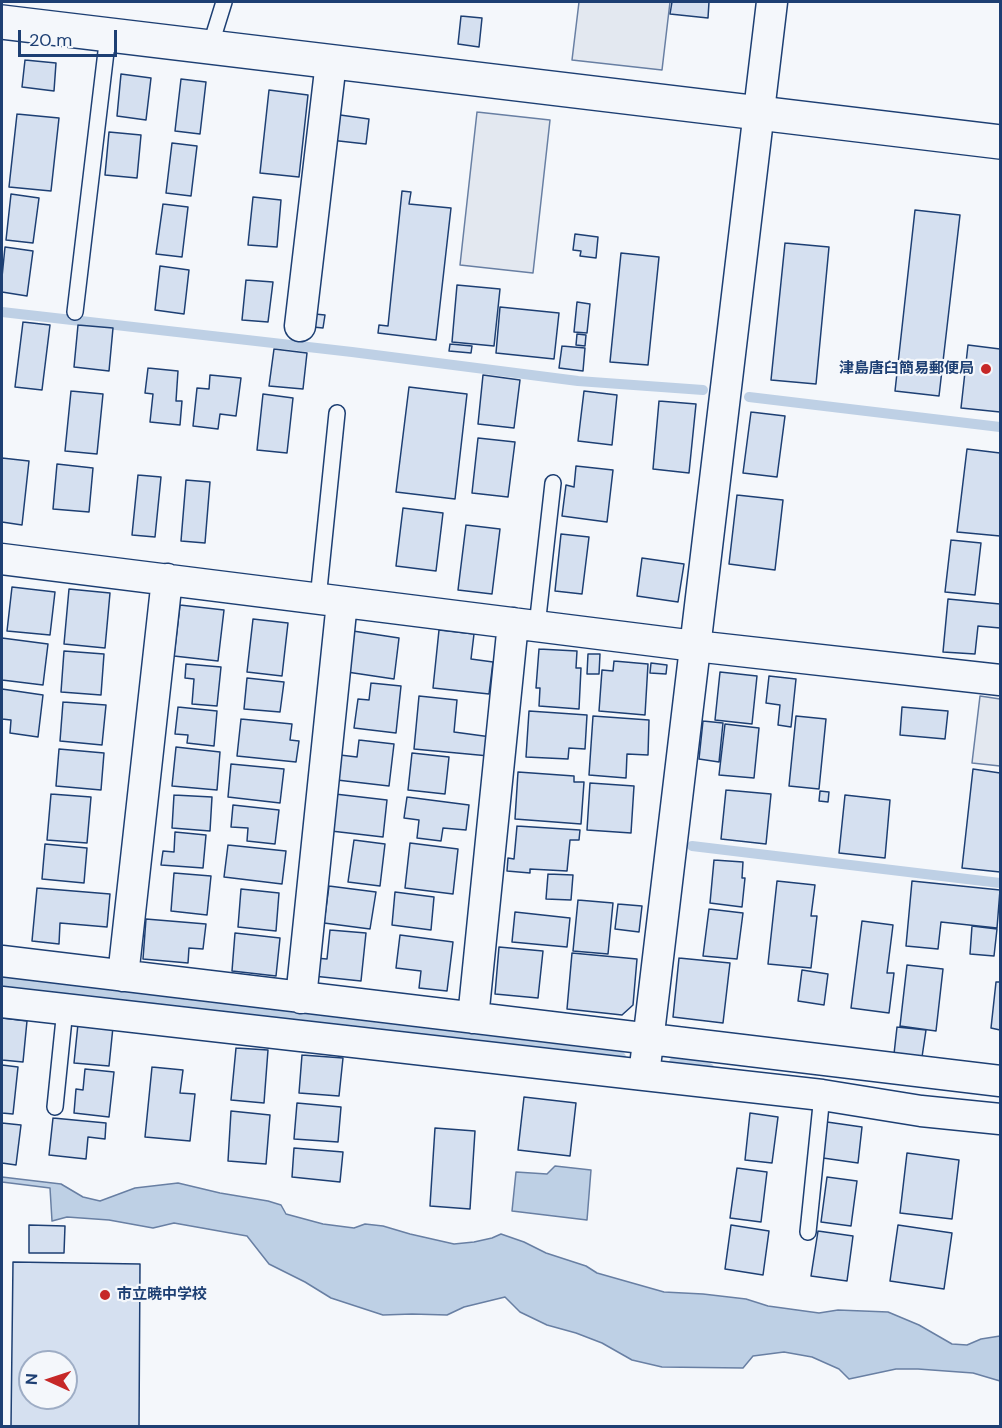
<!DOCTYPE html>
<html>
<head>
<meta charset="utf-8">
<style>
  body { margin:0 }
  #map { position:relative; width:1002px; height:1428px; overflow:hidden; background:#f4f7fb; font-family:"DM Sans",sans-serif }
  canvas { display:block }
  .frame { position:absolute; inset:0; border:3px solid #1d3f73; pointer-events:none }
  .north { position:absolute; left:18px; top:1350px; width:60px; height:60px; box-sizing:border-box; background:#f4f7fb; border:2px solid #9eadc5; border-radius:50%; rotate:273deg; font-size:16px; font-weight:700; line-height:24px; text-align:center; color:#1d3f73 }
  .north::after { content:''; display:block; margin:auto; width:21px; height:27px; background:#c62828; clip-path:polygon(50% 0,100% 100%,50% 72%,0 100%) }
  .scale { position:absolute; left:18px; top:30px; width:99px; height:27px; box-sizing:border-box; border:3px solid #1d3f73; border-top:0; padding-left:8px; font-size:18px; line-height:21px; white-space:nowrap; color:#1d3f73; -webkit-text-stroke:4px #f4f7fb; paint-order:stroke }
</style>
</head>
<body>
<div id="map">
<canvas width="1002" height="1428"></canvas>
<div class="frame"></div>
<div class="north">N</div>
<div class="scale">20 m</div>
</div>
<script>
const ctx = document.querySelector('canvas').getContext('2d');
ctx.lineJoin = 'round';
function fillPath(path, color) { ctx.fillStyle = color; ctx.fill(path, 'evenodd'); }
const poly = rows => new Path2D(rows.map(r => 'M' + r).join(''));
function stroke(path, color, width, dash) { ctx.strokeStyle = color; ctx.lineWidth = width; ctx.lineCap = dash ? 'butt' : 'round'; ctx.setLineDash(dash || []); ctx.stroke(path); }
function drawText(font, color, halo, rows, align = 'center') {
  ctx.font = font + ' "DM Sans","Noto Sans JP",sans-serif'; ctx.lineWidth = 4.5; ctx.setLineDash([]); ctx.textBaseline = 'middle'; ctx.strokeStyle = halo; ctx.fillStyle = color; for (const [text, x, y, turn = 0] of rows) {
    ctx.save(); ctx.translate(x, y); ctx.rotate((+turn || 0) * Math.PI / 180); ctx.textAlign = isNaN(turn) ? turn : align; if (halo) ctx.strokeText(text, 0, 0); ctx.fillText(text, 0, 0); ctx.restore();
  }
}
const parking = poly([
  [579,2,670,2,662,70,572,60,579,2],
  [477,112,550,120,533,273,460,265,477,112],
  [980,696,1000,699,1000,766,972,763,980,696]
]);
const water = poly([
  [555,1166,591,1170,587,1220,512,1211,516,1172,547,1174,555,1166],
  [2,1177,61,1184,83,1197,100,1201,135,1188,178,1183,220,1193,268,1201,281,1205,286,1214,323,1224,354,1228,365,1224,383,1226,410,1234,454,1244,474,1242,492,1238,501,1234,524,1242,546,1253,586,1266,597,1273,664,1292,703,1294,746,1299,768,1306,819,1313,838,1310,888,1312,919,1325,952,1344,967,1345,981,1339,1000,1336,1000,1381,973,1373,918,1369,896,1369,849,1379,839,1369,812,1357,784,1352,753,1356,743,1368,662,1367,632,1360,602,1343,576,1333,547,1325,520,1312,505,1297,464,1307,447,1315,412,1314,383,1315,331,1298,305,1282,269,1264,247,1236,174,1223,153,1228,109,1220,67,1217,52,1221,50,1188,2,1182,2,1177]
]);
const stream = poly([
  [2,312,352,352,578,381,703,390],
  [749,397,1000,427],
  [692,846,1000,883],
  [2,982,621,1057],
  [674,1062,709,1068]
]);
const building = poly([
  [672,2,709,2,708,18,670,14,672,2],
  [461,16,482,18,479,47,458,44,461,16],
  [25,60,56,63,54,91,22,87,25,60],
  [121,74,151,78,146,120,117,116,121,74],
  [181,79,206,82,200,134,175,131,181,79],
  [269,90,308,95,299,177,260,173,269,90],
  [17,114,59,118,51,191,9,187,17,114],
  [333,114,369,119,366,144,330,140,333,114],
  [109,132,141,135,137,178,105,175,109,132],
  [172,143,197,146,191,196,166,193,172,143],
  [402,191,411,192,409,204,451,208,436,340,378,333,379,325,388,326,402,191],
  [11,194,39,198,33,243,6,240,11,194],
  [253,197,281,200,277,247,248,245,253,197],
  [163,204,188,207,182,257,156,254,163,204],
  [915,210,960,215,939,396,895,391,915,210],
  [575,234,598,237,596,258,580,256,581,251,573,250,575,234],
  [785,243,829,247,816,384,771,380,785,243],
  [5,247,33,251,27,296,2,292,2,277,5,247],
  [621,253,659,257,648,365,610,362,621,253],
  [160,266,189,270,184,314,155,310,160,266],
  [246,280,273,282,268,322,242,320,246,280],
  [457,285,500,289,494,346,452,342,457,285],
  [577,302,590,304,587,333,574,332,577,302],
  [500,307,559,313,554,359,496,353,500,307],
  [315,314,325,315,323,328,313,327,315,314],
  [23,322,50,325,42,390,15,387,23,322],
  [78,325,113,328,109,371,74,367,78,325],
  [577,334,586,335,585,346,576,345,577,334],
  [450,344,472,346,471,353,449,351,450,344],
  [968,345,1000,349,1000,412,961,408,968,345],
  [562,346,585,348,583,371,559,368,562,346],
  [274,349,307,353,303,389,269,386,274,349],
  [148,368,178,371,176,401,182,401,180,425,150,422,153,394,145,393,148,368],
  [210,375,241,378,236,416,220,414,218,429,193,426,197,388,209,389,210,375],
  [483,375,520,380,514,428,478,424,483,375],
  [409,387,467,394,455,499,396,492,409,387],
  [71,391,103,394,97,454,65,451,71,391],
  [584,391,617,395,612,445,578,441,584,391],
  [263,394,293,398,287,453,257,450,263,394],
  [659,401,696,404,689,473,653,469,659,401],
  [751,412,785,416,777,477,743,473,751,412],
  [478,438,515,442,508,497,472,493,478,438],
  [967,449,1000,453,1000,536,957,532,967,449],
  [2,458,29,461,22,525,2,522,2,458],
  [57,464,93,468,89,512,53,509,57,464],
  [576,466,613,470,607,522,562,516,566,485,574,487,576,466],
  [138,475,161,477,155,537,132,535,138,475],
  [186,480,210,482,205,543,181,541,186,480],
  [737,495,783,500,775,570,729,564,737,495],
  [403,508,443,513,436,571,396,566,403,508],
  [466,525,500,529,492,594,458,590,466,525],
  [561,534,589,537,582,594,555,591,561,534],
  [951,540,981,543,975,595,945,592,951,540],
  [642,558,684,564,678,602,637,596,642,558],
  [12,587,55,592,50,635,7,631,12,587],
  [69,589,110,593,105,648,64,644,69,589],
  [948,599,1000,604,1000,628,978,626,975,654,943,652,948,599],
  [180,605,224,610,218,661,174,656,180,605],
  [253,619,288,623,282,676,247,672,253,619],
  [439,630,474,634,471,659,493,662,489,694,433,688,439,630],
  [353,631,399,638,394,679,347,672,353,631],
  [2,638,48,644,43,685,2,680,2,638],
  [539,649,577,651,576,668,581,668,579,709,539,706,540,688,536,688,539,649],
  [64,651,104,654,101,695,61,692,64,651],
  [588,654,600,654,599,674,587,674,588,654],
  [614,661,648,664,645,715,599,711,602,670,613,671,614,661],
  [651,663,667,665,666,674,650,673,651,663],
  [186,664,221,667,217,706,192,704,194,679,185,678,186,664],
  [720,672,757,676,752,724,715,720,720,672],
  [769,676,796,679,791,727,778,725,780,705,766,703,769,676],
  [247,678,284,682,280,712,244,709,247,678],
  [371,683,401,686,396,733,354,728,358,699,369,700,371,683],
  [2,689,43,695,38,737,10,733,11,720,2,719,2,689],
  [419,696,457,700,454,732,491,737,489,756,414,749,419,696],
  [63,702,106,705,102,745,60,741,63,702],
  [178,707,217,711,214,746,187,743,188,735,175,734,178,707],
  [902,707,948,711,945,739,900,735,902,707],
  [529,711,587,715,585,749,569,748,568,759,526,757,529,711],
  [593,716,649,720,648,755,627,754,626,778,589,775,593,716],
  [796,716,826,719,819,789,789,786,796,716],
  [241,719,292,724,290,740,299,741,296,762,237,756,241,719],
  [703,721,723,723,719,762,699,759,703,721],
  [725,724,759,728,754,778,719,775,725,724],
  [359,740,394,744,389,786,337,780,340,755,357,757,359,740],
  [176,747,220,752,217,790,172,786,176,747],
  [59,749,104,753,101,790,56,786,59,749],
  [412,753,449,757,445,794,408,790,412,753],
  [231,764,284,769,280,803,228,797,231,764],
  [973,769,1000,773,1000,872,962,868,973,769],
  [518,772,574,776,574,782,584,782,581,824,515,819,518,772],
  [590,783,634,786,631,833,587,830,590,783],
  [726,790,771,794,766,844,721,839,726,790],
  [820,791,829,792,828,802,819,801,820,791],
  [51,794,91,797,87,843,47,840,51,794],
  [335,794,387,800,383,837,331,831,335,794],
  [174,795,212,797,210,831,172,828,174,795],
  [845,795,890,800,885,858,839,853,845,795],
  [407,797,469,805,466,830,443,828,441,841,417,838,419,820,404,818,407,797],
  [233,805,279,810,275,844,247,841,248,828,231,827,233,805],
  [517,826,580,830,579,840,570,840,567,871,530,869,530,873,507,871,508,858,514,859,517,826],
  [175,832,206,835,203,868,161,865,163,851,174,852,175,832],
  [354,840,385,844,380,886,348,882,354,840],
  [410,843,458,849,453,894,405,888,410,843],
  [45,844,87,848,84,883,42,879,45,844],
  [228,845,286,851,282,884,224,877,228,845],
  [714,860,743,862,742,878,745,878,742,907,710,903,714,860],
  [174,873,211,876,207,915,171,911,174,873],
  [548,874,573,875,571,900,546,899,548,874],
  [777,881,815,885,811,916,817,916,811,968,768,964,777,881],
  [912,881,1000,890,997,928,941,922,938,949,906,946,912,881],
  [329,886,376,892,370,929,324,923,329,886],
  [37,888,110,894,107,927,60,923,59,944,32,941,37,888],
  [241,889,279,893,276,931,238,927,241,889],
  [395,892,434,897,431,930,392,925,395,892],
  [578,900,613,903,608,954,573,951,578,900],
  [618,904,642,906,639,932,615,929,618,904],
  [709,909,743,913,737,959,703,956,709,909],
  [515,912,570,918,567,947,512,942,515,912],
  [146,919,206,924,203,949,189,948,188,963,143,959,146,919],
  [862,921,893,925,887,973,894,973,889,1013,851,1008,862,921],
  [972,926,997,929,994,956,970,954,972,926],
  [330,930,366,933,361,981,313,976,315,958,327,959,330,930],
  [235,933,280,938,276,976,232,971,235,933],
  [400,935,453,942,447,991,419,988,421,971,396,968,400,935],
  [499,947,543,951,538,998,495,994,499,947],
  [572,953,637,959,633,1005,622,1015,567,1009,572,953],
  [679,958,730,963,723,1023,673,1017,679,958],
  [907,965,943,969,936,1031,900,1026,907,965],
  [802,970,828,974,824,1005,798,1001,802,970],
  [996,982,1000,982,1000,1030,991,1028,996,982],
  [2,1018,27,1021,23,1062,2,1060,2,1018],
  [78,1024,113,1027,109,1066,74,1063,78,1024],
  [897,1027,926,1030,922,1057,894,1054,897,1027],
  [236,1048,268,1050,264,1103,231,1100,236,1048],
  [302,1055,343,1058,339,1096,299,1093,302,1055],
  [2,1065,18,1067,13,1114,2,1113,2,1065],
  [152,1067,183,1070,180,1093,195,1094,190,1141,145,1137,152,1067],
  [85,1069,114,1072,109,1117,74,1113,76,1089,83,1090,85,1069],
  [524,1097,576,1103,570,1156,518,1150,524,1097],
  [297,1103,341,1107,338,1142,294,1139,297,1103],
  [231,1111,270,1115,266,1164,228,1161,231,1111],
  [750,1113,778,1117,772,1163,745,1160,750,1113],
  [53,1118,106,1123,105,1139,88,1137,86,1159,49,1155,53,1118],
  [827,1122,862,1127,858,1163,823,1158,827,1122],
  [2,1123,21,1125,16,1165,2,1163,2,1123],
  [435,1128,475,1131,470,1209,430,1206,435,1128],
  [294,1148,343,1152,340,1182,292,1177,294,1148],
  [907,1153,959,1160,952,1219,900,1213,907,1153],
  [737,1168,767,1172,761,1222,730,1218,737,1168],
  [827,1177,857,1181,851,1226,821,1222,827,1177],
  [29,1225,65,1226,64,1253,29,1253,29,1225],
  [731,1225,769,1231,763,1275,725,1269,731,1225],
  [898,1225,952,1233,944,1289,890,1281,898,1225],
  [818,1231,853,1236,847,1281,811,1276,818,1231],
  [13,1262,140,1264,139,1426,11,1426,13,1262],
  [30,1362,66,1362,66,1398,30,1398,30,1362]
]);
const lane = poly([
  [210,47,224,2],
  [75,312,108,35],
  [318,599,337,413],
  [537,626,553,483],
  [55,1107,65,1009],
  [808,1232,822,1095]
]);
const street = poly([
  [772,2,644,1075,822,1095,921,1111,1000,1119],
  [300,326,331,62],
  [2,559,695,646,1000,680],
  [2,961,1000,1081],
  [123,976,167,579],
  [301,998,342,602],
  [2,1002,644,1075],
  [473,1018,513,623]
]);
const secondary = poly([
  [2,22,1000,142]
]);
const markers = [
  [986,369,6,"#c62828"],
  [105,1295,6,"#c62828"]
];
const poiNames = [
  ["津島唐臼簡易郵便局",974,369],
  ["市立暁中学校",117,1295,"left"]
];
fillPath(parking, '#e3e8f0');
stroke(parking, '#687fa3', 1.5);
fillPath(water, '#bed0e5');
stroke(water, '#687fa3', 1.5);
stroke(stream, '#bed0e5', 10);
fillPath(building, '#d5e0f0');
stroke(building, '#1d3f73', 1.5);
stroke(lane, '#1d3f73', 18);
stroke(street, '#1d3f73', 33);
stroke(secondary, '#1d3f73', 36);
stroke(lane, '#f4f7fb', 15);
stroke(street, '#f4f7fb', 30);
stroke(secondary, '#f4f7fb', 33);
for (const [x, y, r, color] of markers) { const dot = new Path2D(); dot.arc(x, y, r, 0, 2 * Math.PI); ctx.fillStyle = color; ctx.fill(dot); stroke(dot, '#f4f7fb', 2); }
drawText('bold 15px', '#1d3f73', '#f4f7fb', poiNames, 'right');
</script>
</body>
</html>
